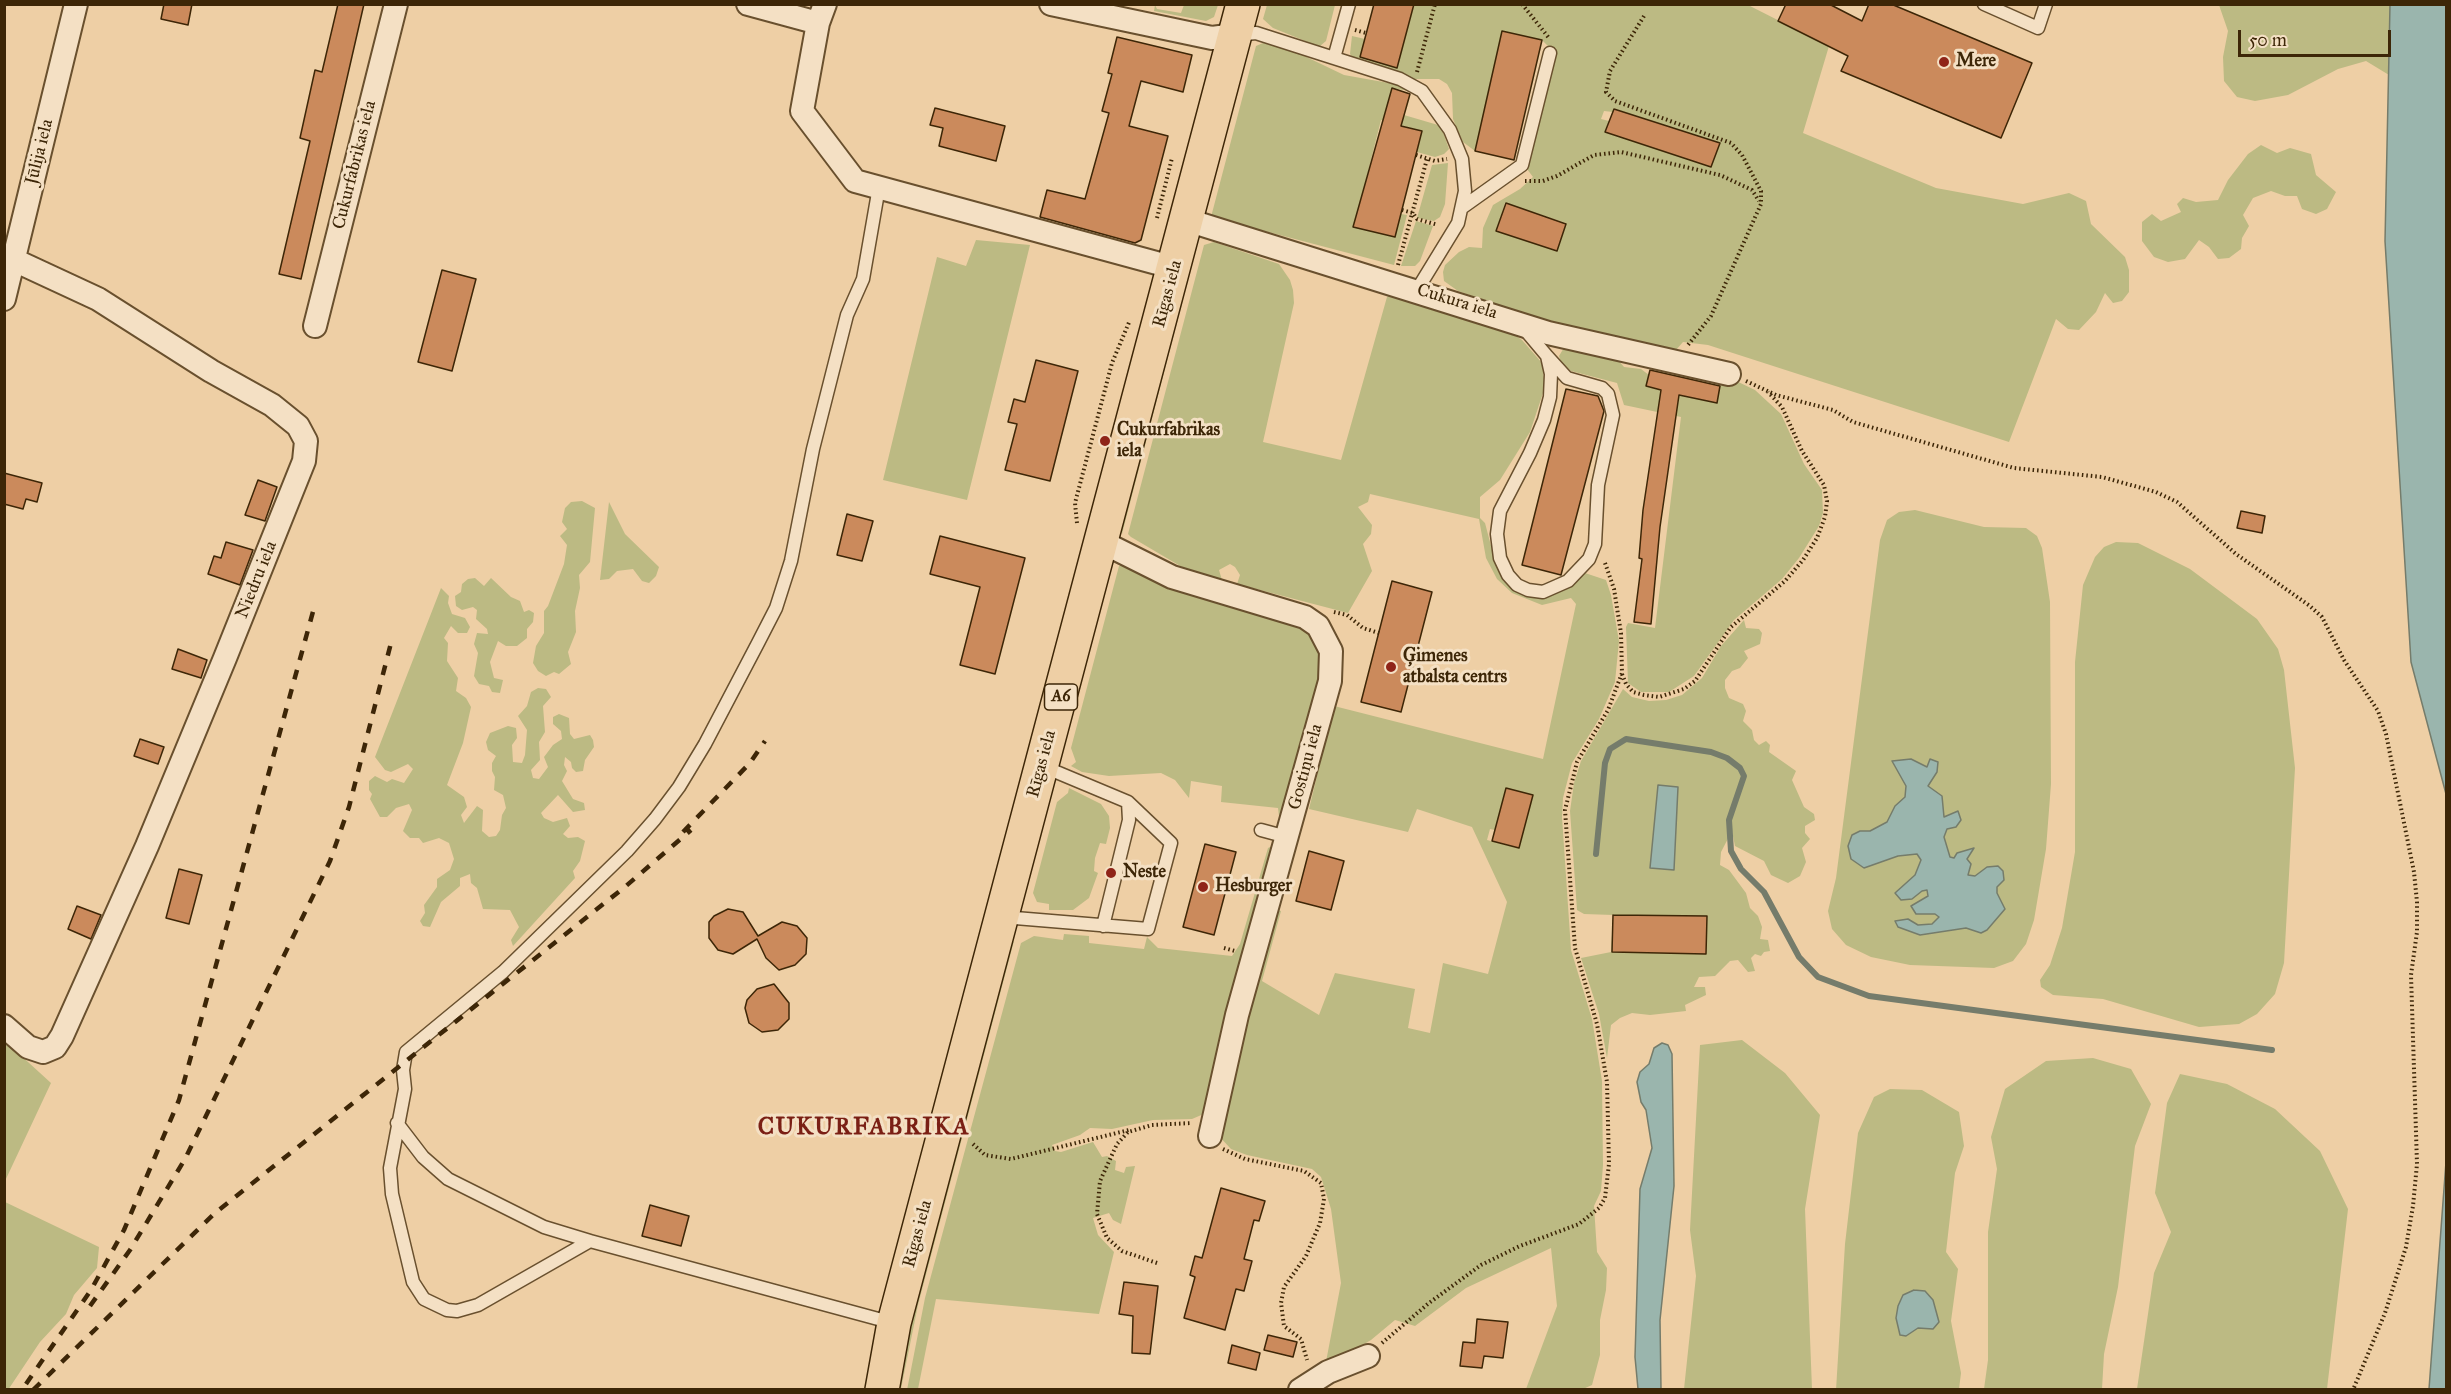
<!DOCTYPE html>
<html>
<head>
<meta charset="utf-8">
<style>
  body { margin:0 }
  #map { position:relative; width:2451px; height:1394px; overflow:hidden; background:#eecfa5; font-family:"IM FELL Great Primer",serif }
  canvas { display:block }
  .frame { position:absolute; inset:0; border:6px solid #3d2607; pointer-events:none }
  .scale { position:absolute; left:2238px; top:30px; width:153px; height:27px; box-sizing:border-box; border:3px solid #3d2607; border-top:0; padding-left:8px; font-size:18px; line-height:21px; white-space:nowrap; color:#3d2607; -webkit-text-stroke:4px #f4e0c4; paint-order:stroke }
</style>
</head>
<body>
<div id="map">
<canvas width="2451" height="1394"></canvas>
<div class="frame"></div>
<div class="scale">50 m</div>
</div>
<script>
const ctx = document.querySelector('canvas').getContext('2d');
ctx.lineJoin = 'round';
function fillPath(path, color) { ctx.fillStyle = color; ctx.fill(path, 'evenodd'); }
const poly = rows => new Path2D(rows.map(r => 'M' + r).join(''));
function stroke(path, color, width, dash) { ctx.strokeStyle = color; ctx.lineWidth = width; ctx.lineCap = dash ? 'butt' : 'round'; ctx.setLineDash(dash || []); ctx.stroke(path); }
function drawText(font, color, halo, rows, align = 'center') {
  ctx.font = font + ' "IM FELL Great Primer",serif'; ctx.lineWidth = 6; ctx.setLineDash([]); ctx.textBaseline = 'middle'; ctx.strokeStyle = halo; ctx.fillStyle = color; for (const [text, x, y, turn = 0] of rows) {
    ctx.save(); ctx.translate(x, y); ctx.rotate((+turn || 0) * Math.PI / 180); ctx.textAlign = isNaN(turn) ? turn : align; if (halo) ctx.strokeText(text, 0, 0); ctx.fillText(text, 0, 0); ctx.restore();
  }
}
const green = poly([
  [1155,5,1157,9,1181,13,1184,5,1218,5,1214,17,1206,21,1154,11],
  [1267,5,1335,5,1326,41,1320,46,1315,45,1273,28,1263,19],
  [1414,5,1748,5,1829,46,1803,133,1936,188,2023,204,2069,193,2086,201,2091,224,2125,257,2129,270,2129,292,2122,301,2113,303,2105,293,2096,312,2079,330,2068,329,2056,319,2009,442,1708,345,1683,342,1676,350,1663,352,1591,337,1458,291,1444,281,1443,272,1445,265,1459,252,1469,247,1482,248,1483,228,1493,205,1520,189,1533,177,1527,169,1554,57,1551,49,1542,40,1502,31,1475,151,1463,142,1457,129,1453,119,1452,93,1447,84,1439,79,1412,79,1353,58,1350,54,1352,36,1365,39,1360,57,1397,68],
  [1615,109,1719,143,1711,167,1605,132,1609,121,1601,119,1604,111,1613,112],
  [1505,203,1566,223,1557,251,1496,231],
  [2219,5,2390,5,2446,794,2411,662,2385,241,2389,75,2366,61,2338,69,2288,95,2255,101,2237,97,2224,81,2223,57,2228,31],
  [1263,43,1296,52,1344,75,1400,85,1410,91,1392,88,1386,113,1403,117,1404,115,1438,125,1443,132,1449,149,1444,154,1435,157,1417,152,1422,131,1381,120,1354,227,1401,214,1407,215,1394,265,1211,217,1256,46],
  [2261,145,2277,153,2290,148,2311,154,2316,175,2336,192,2327,209,2316,214,2302,209,2297,196,2285,196,2271,191,2253,198,2243,215,2249,226,2242,238,2241,249,2229,258,2218,259,2209,247,2199,240,2185,259,2168,262,2154,257,2142,241,2142,222,2152,214,2161,221,2181,212,2177,204,2183,198,2196,202,2218,200,2228,180,2248,154],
  [1448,163,1445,204,1440,217,1434,221,1417,218,1432,165],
  [1416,221,1433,226,1420,261,1415,266,1401,266],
  [976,240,1030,245,967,500,883,480,937,257,966,266],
  [1214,242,1279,264,1290,280,1293,290,1294,303,1263,442,1341,460,1387,297,1393,292,1497,323,1522,340,1542,363,1545,387,1530,432,1500,480,1480,497,1480,518,1485,523,1495,561,1515,589,1569,586,1585,573,1606,580,1611,595,1619,641,1615,682,1599,719,1572,763,1563,798,1562,817,1571,950,1592,1019,1602,1081,1603,1165,1601,1191,1594,1206,1597,1252,1607,1268,1606,1290,1600,1320,1600,1355,1592,1385,1583,1389,1526,1389,1557,1306,1551,1248,1466,1288,1415,1326,1395,1320,1371,1340,1325,1367,1341,1283,1331,1209,1321,1177,1312,1169,1247,1155,1231,1149,1217,1134,1276,910,1281,911,1262,981,1319,1015,1335,973,1415,989,1408,1028,1430,1033,1443,963,1488,974,1507,902,1472,827,1417,809,1408,832,1309,809,1334,706,1543,759,1576,604,1571,598,1542,605,1512,593,1497,579,1486,558,1479,519,1370,494,1368,502,1358,507,1372,525,1371,534,1363,544,1372,571,1348,613,1237,584,1240,575,1235,567,1230,564,1219,570,1222,580,1187,570,1131,537,1128,534,1204,245],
  [1506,788,1533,795,1517,848,1487,840,1490,829,1495,830],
  [1196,249,1122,534,1120,528],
  [1565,346,1618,360,1624,367,1641,369,1649,375,1646,386,1670,393,1677,368,1730,378,1755,390,1781,414,1804,464,1822,490,1823,513,1819,526,1799,558,1782,579,1734,620,1694,676,1669,692,1641,692,1628,683,1626,627,1628,623,1655,628,1681,417,1624,405,1617,383,1571,371,1561,362,1559,356],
  [1699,381,1720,385,1717,402,1695,398],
  [582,501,595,508,590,562,579,575,580,588,575,611,576,632,568,652,571,664,559,674,554,672,546,676,538,671,533,663,536,646,544,633,544,611,548,606,564,564,567,545,560,536,567,529,562,522,565,508,571,502],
  [609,502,625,534,659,567,656,576,649,583,642,581,633,569,617,571,609,579,600,580],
  [1915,510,1984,527,2026,528,2037,536,2042,548,2050,602,2051,784,2046,849,2034,920,2026,944,2013,961,1994,968,1910,965,1871,957,1846,945,1832,929,1828,911,1836,878,1880,540,1887,520,1899,512],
  [2116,542,2138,543,2190,569,2257,619,2278,649,2284,670,2295,768,2284,963,2275,994,2257,1014,2239,1024,2199,1027,2103,999,2053,995,2041,987,2040,980,2050,965,2062,928,2075,852,2075,662,2083,585,2095,557,2104,547],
  [1124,565,1289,619,1306,631,1312,639,1320,654,1323,670,1280,824,1278,808,1221,802,1222,786,1191,781,1189,798,1175,780,1161,773,1109,776,1082,772,1071,766,1076,762,1071,748,1119,566],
  [475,578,484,586,491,578,511,597,520,601,524,612,529,610,534,613,533,622,527,629,527,638,517,646,506,646,498,641,490,662,494,678,503,680,500,693,492,692,489,686,479,684,474,676,478,653,474,644,477,633,488,634,487,629,476,619,477,610,473,607,462,610,456,606,455,596,461,592,462,584,468,579],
  [441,588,449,596,448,603,452,614,465,618,470,627,467,633,458,633,451,626,444,638,448,643,447,661,458,678,456,691,466,698,471,707,463,743,447,785,464,797,467,807,461,815,464,823,477,806,483,810,482,831,489,837,496,836,500,830,502,815,506,808,503,795,494,790,495,777,492,771,492,763,496,756,488,750,486,742,490,733,508,726,516,728,517,738,512,745,513,762,522,763,525,755,527,730,518,716,527,706,531,692,538,688,546,689,551,697,543,706,545,732,539,742,540,760,531,770,533,778,539,779,548,767,544,757,553,745,562,739,561,731,553,724,553,717,559,714,569,718,570,734,574,739,590,735,593,740,594,747,585,760,583,771,576,772,572,768,571,762,565,757,564,765,567,771,562,781,573,799,584,803,585,810,573,812,558,795,541,813,544,818,553,822,567,818,570,826,563,834,568,838,578,837,585,841,580,861,573,871,575,878,513,946,511,940,519,927,510,910,483,909,477,888,471,883,470,874,460,878,460,886,441,902,430,927,423,926,420,921,425,913,424,905,437,887,437,879,450,870,454,859,449,843,439,838,423,843,419,838,410,838,403,831,412,810,409,804,396,808,387,817,380,817,370,799,372,794,369,790,369,781,375,776,387,782,392,779,404,783,413,769,408,764,391,772,385,770,375,757],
  [1744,620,1746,628,1759,629,1762,633,1760,644,1744,651,1748,658,1740,668,1732,671,1725,680,1725,688,1729,698,1743,704,1746,711,1743,721,1752,730,1754,740,1759,745,1766,741,1770,745,1769,752,1796,771,1792,780,1804,807,1814,814,1815,820,1805,826,1805,833,1810,839,1802,848,1806,862,1800,876,1788,883,1771,875,1764,861,1735,846,1732,831,1721,852,1720,865,1729,870,1746,893,1750,908,1758,916,1762,927,1760,939,1768,940,1770,951,1764,952,1761,956,1755,954,1751,958,1755,971,1748,972,1738,960,1730,961,1715,976,1699,977,1694,987,1705,987,1706,995,1685,1005,1686,1011,1650,1015,1632,1013,1620,1018,1611,1025,1607,1058,1599,1014,1581,958,1611,952,1613,915,1584,914,1577,910,1570,811,1574,783,1581,761,1623,689,1632,697,1649,701,1666,700,1682,695,1702,678,1721,646],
  [1069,788,1101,804,1109,816,1110,828,1106,844,1100,843,1095,858,1094,871,1098,873,1089,898,1073,910,1049,910,1049,904,1037,902,1033,893,1057,802,1068,793],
  [1274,845,1206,1113,1192,1119,1153,1120,1112,1129,1090,1128,1080,1135,1052,1145,1055,1151,1061,1152,1093,1142,1102,1157,1107,1156,1116,1161,1115,1170,1124,1173,1126,1167,1135,1166,1121,1224,1113,1220,1109,1213,1093,1218,1098,1235,1114,1252,1099,1314,936,1299,918,1389,907,1390,925,1298,1021,943,1034,936,1063,940,1064,934,1089,936,1089,943,1144,949,1147,937,1158,948,1232,956,1240,944,1268,848],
  [1014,941,918,1305,901,1389,896,1390,904,1351,1009,948],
  [1742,1040,1785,1073,1820,1115,1805,1209,1812,1389,1684,1389,1696,1276,1690,1230,1700,1045],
  [5,1041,51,1083,5,1181],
  [2093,1058,2131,1069,2151,1104,2135,1146,2118,1287,2104,1354,2102,1389,1984,1389,1988,1360,1988,1232,1997,1169,1991,1137,2005,1089,2046,1061],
  [2180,1074,2227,1084,2275,1109,2320,1151,2348,1209,2327,1389,2137,1389,2154,1273,2171,1232,2155,1193,2167,1103],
  [1890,1089,1922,1090,1959,1112,1964,1146,1955,1173,1946,1252,1958,1269,1951,1321,1961,1373,1959,1389,1836,1390,1845,1244,1858,1133,1874,1097],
  [5,1202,99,1247,97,1268,74,1295,66,1314,40,1342,8,1390,4,1389]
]);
const water = poly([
  [2390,5,2446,5,2446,794,2411,662,2385,241,2390,5],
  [1911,759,1927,767,1930,759,1938,762,1937,772,1928,786,1942,796,1944,817,1958,811,1961,820,1956,827,1947,829,1944,837,1950,857,1954,858,1957,853,1974,848,1967,859,1971,864,1968,875,1975,876,1987,867,1998,866,2003,871,2004,880,1997,887,1997,893,2005,909,1987,930,1981,933,1966,928,1920,935,1898,927,1895,921,1908,919,1918,925,1932,924,1939,917,1935,914,1916,914,1911,906,1928,896,1927,890,1922,891,1912,899,1901,900,1895,893,1915,875,1921,860,1917,854,1898,856,1864,868,1851,859,1848,846,1852,835,1860,831,1870,831,1887,822,1895,806,1905,797,1906,786,1892,761,1911,759],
  [1658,785,1678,787,1674,870,1650,868,1658,785],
  [1662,1043,1668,1045,1672,1054,1674,1186,1660,1320,1661,1389,1638,1389,1635,1357,1640,1189,1652,1148,1646,1110,1641,1102,1637,1082,1640,1072,1649,1064,1654,1048,1662,1043],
  [2446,1162,2446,1389,2429,1389,2446,1162],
  [1914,1290,1925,1291,1933,1300,1939,1322,1933,1329,1918,1328,1906,1336,1900,1335,1896,1318,1898,1306,1903,1295,1914,1290]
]);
const stream = poly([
  [1596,854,1605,763,1610,749,1626,739,1711,752,1727,758,1740,768,1744,776,1729,820,1731,851,1741,869,1764,892,1799,957,1818,977,1869,996,2272,1050]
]);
const building = poly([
  [164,4,192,4,188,25,161,19,164,4],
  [338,4,364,4,301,279,279,274,310,141,300,138,315,70,322,72,338,4],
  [1374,4,1414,4,1397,68,1360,57,1374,4],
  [1786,4,1829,4,1862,21,1869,4,1891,4,2032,63,2001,138,1841,71,1848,56,1778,21,1786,4],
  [1502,31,1542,40,1514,160,1475,151,1502,31],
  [1117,37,1192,55,1183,92,1141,81,1129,126,1168,136,1141,240,1135,243,1040,217,1047,190,1085,199,1109,113,1102,111,1112,74,1108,73,1117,37],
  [1392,88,1410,94,1401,126,1422,131,1395,237,1353,227,1392,88],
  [935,108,1005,126,996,161,939,146,943,128,930,125,935,108],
  [1614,109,1720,143,1711,167,1605,132,1614,109],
  [1506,203,1566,224,1557,251,1496,231,1506,203],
  [442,270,476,279,452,371,418,362,442,270],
  [1036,360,1078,371,1050,481,1005,470,1017,424,1008,422,1014,399,1025,402,1036,360],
  [1650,370,1720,386,1717,403,1679,395,1660,527,1651,624,1634,622,1642,559,1639,558,1643,510,1661,390,1646,386,1650,370],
  [1566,389,1598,396,1604,411,1561,575,1522,565,1566,389],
  [4,473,42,483,37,502,26,499,23,509,4,504,4,473],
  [258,480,277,487,265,521,245,515,258,480],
  [2241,511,2265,516,2262,533,2237,528,2241,511],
  [847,514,873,521,862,561,837,555,847,514],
  [940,536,1025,558,995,674,960,665,980,587,930,574,940,536],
  [226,542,253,550,240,585,208,574,214,556,221,558,226,542],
  [1392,581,1432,592,1401,712,1361,702,1392,581],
  [178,649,207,660,201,678,172,669,178,649],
  [140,739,164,747,158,764,134,756,140,739],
  [1506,788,1533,795,1519,848,1492,841,1506,788],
  [1205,844,1236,852,1214,935,1183,927,1205,844],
  [1309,851,1344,861,1331,910,1296,901,1309,851],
  [179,869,202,875,189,924,166,918,179,869],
  [77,906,101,915,91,939,68,929,77,906],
  [728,909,743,912,758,936,782,922,797,926,807,938,806,954,795,965,779,970,766,958,757,939,733,954,718,950,709,938,709,922,714,916,728,909],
  [1613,915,1707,916,1706,954,1612,952,1613,915],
  [774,984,789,1003,789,1019,778,1030,762,1032,749,1023,745,1008,747,1000,757,989,774,984],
  [1221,1188,1265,1201,1259,1221,1254,1220,1244,1259,1252,1261,1244,1291,1236,1289,1225,1330,1184,1318,1195,1277,1190,1275,1195,1256,1202,1258,1221,1188],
  [650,1205,689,1216,681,1246,642,1236,650,1205],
  [1124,1282,1158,1286,1150,1354,1132,1353,1133,1316,1119,1314,1124,1282],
  [1477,1319,1508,1322,1503,1358,1484,1356,1482,1368,1460,1366,1463,1342,1475,1343,1477,1319],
  [1268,1335,1297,1342,1293,1357,1264,1350,1268,1335],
  [1232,1345,1260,1353,1256,1370,1228,1363,1232,1345]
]);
const path = poly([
  [1522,4,1549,38],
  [1644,16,1610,71,1606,92,1615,101,1731,143,1742,155,1761,191,1761,204,1711,316,1688,345],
  [1355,30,1366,33],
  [1417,72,1435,4],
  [1416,155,1435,161,1447,159],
  [1525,181,1543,181,1557,176,1594,155,1621,152,1720,175,1752,190,1759,201],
  [1402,210,1413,213,1417,219,1438,225],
  [1157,218,1172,158],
  [1398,265,1427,159],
  [1746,381,1776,395,1833,410,1853,422,2014,468,2102,477,2156,492,2177,502,2236,554,2310,606,2322,617,2344,660,2378,711,2386,734,2414,872,2417,902,2417,932,2411,975,2417,1164,2413,1206,2406,1247,2385,1313,2353,1390],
  [1077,523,1075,503,1112,363,1130,320],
  [1334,612,1347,615,1363,628,1379,633],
  [1622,674,1626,684,1633,692,1644,695,1659,697,1684,689,1695,681,1731,627,1785,581,1803,560,1817,538,1825,517,1827,501,1824,485,1802,451,1782,407,1768,392],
  [1224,948,1235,951],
  [973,1144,985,1155,1011,1159,1129,1130],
  [1223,1149,1245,1159,1304,1171,1321,1183,1324,1199,1320,1223,1306,1256,1284,1287,1281,1303,1284,1326,1301,1339,1307,1360],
  [1157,1263,1122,1251,1107,1238,1097,1214,1100,1181,1117,1144,1128,1132,1152,1125,1192,1123],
  [1382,1343,1429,1303,1481,1265,1520,1246,1579,1224,1599,1208,1605,1198,1609,1164,1607,1082,1597,1024,1575,948,1565,810,1577,762,1608,710,1622,673,1621,633,1614,589,1605,563]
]);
const service = poly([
  [1984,4,2038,28,2046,4],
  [1236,35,1256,33,1334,58,1349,4],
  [1334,58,1400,79,1422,91,1450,130,1462,159,1465,191,1458,223,1417,290],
  [879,187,863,279,847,315,813,449,791,561,776,608,758,643,705,744,679,787,655,819,627,851,503,972,406,1052,403,1070,405,1089,390,1168,392,1194,413,1282,424,1299,447,1310,457,1311,478,1305,590,1241,893,1323],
  [1463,207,1522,165,1550,53],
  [1526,331,1547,356,1551,374,1550,397,1544,420,1530,453,1500,511,1497,534,1500,558,1508,575,1517,585,1528,590,1543,592,1568,581,1589,559,1595,544,1598,485,1613,415,1608,394,1602,388,1567,378,1547,356],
  [1261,830,1287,837],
  [1003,917,1148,929,1171,843,1128,802,1042,766],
  [1103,926,1129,820,1128,802],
  [397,1123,423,1157,448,1179,544,1227,590,1241]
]);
const minor = poly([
  [748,4,818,23,825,4],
  [1051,4,1212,38,1235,35],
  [818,23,802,111,855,181,1175,268],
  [1187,220,1548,333,1729,374],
  [4,299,76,4],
  [315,326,396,4],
  [1102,542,1172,577,1305,617,1318,626,1331,651,1330,681,1237,1015,1210,1136],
  [4,1026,28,1047,43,1052,55,1047,62,1036,147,846,225,658,304,461,306,441,298,426,272,405,211,371,98,299,14,260],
  [1300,1390,1328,1372,1368,1356]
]);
const trunk = poly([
  [882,1390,894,1323,1243,4]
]);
const rail = poly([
  [683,832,750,763,765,741],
  [90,1306,130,1250,185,1159,330,861,349,807,392,639],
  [26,1384,91,1290,124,1230,179,1100,314,608],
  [33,1390,215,1213,626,886,691,830]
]);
const markers = [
  [1944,62,6,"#8f2418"],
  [1105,441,6,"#8f2418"],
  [1391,667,6,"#8f2418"],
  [1111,873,6,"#8f2418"],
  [1203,887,6,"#8f2418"]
];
const shields = [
  [1061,697,33]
];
const shieldNames = [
  ["A6",1061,697]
];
const poiNames = [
  ["Mere",1956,62],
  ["Cukurfabrikas",1117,431],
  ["iela",1117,452],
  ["Ģimenes",1403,657],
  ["atbalsta centrs",1403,678],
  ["Neste",1123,873],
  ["Hesburger",1215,887]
];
const streetNames = [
  ["Jūlija iela",40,152,-76],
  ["Cukurfabrikas iela",355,165,-76],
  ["Rīgas iela",1168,294,-75],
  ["Cukura iela",1457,302,17],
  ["Niedru iela",257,580,-68],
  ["Rīgas iela",1042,764,-75],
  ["Gostiņu iela",1306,767,-75],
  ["Rīgas iela",918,1234,-75]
];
const districtNames = [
  ["CUKURFABRIKA",864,1128]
];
fillPath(green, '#bcba83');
fillPath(water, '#9ab5ad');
stroke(water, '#757c6b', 1.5);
stroke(stream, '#757c6b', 6);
fillPath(building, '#cb8a5c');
stroke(building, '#3d2607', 1.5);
stroke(service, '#69502e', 15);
stroke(minor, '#69502e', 26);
stroke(trunk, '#3d2607', 36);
stroke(path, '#3d2607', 4, [1.5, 3]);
stroke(service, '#f4e0c4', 12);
stroke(minor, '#f4e0c4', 22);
stroke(trunk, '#eecfa5', 33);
stroke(rail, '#3d2607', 4.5, [10, 10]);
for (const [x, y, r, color] of markers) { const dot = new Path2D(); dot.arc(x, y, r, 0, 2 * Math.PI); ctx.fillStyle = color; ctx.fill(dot); stroke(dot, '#f4e0c4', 2); }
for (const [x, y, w] of shields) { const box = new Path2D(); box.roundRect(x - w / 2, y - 13, w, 26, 4.5); ctx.fillStyle = '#f4e0c4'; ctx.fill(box); stroke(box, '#3d2607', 1.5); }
drawText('bold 16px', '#3d2607', null, shieldNames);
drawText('bold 18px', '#3d2607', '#f4e0c4', poiNames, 'left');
drawText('18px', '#3d2607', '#f4e0c4', streetNames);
ctx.letterSpacing = '1.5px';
drawText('bold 24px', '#7a1f14', '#f4e0c4', districtNames);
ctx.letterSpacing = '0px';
</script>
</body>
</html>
